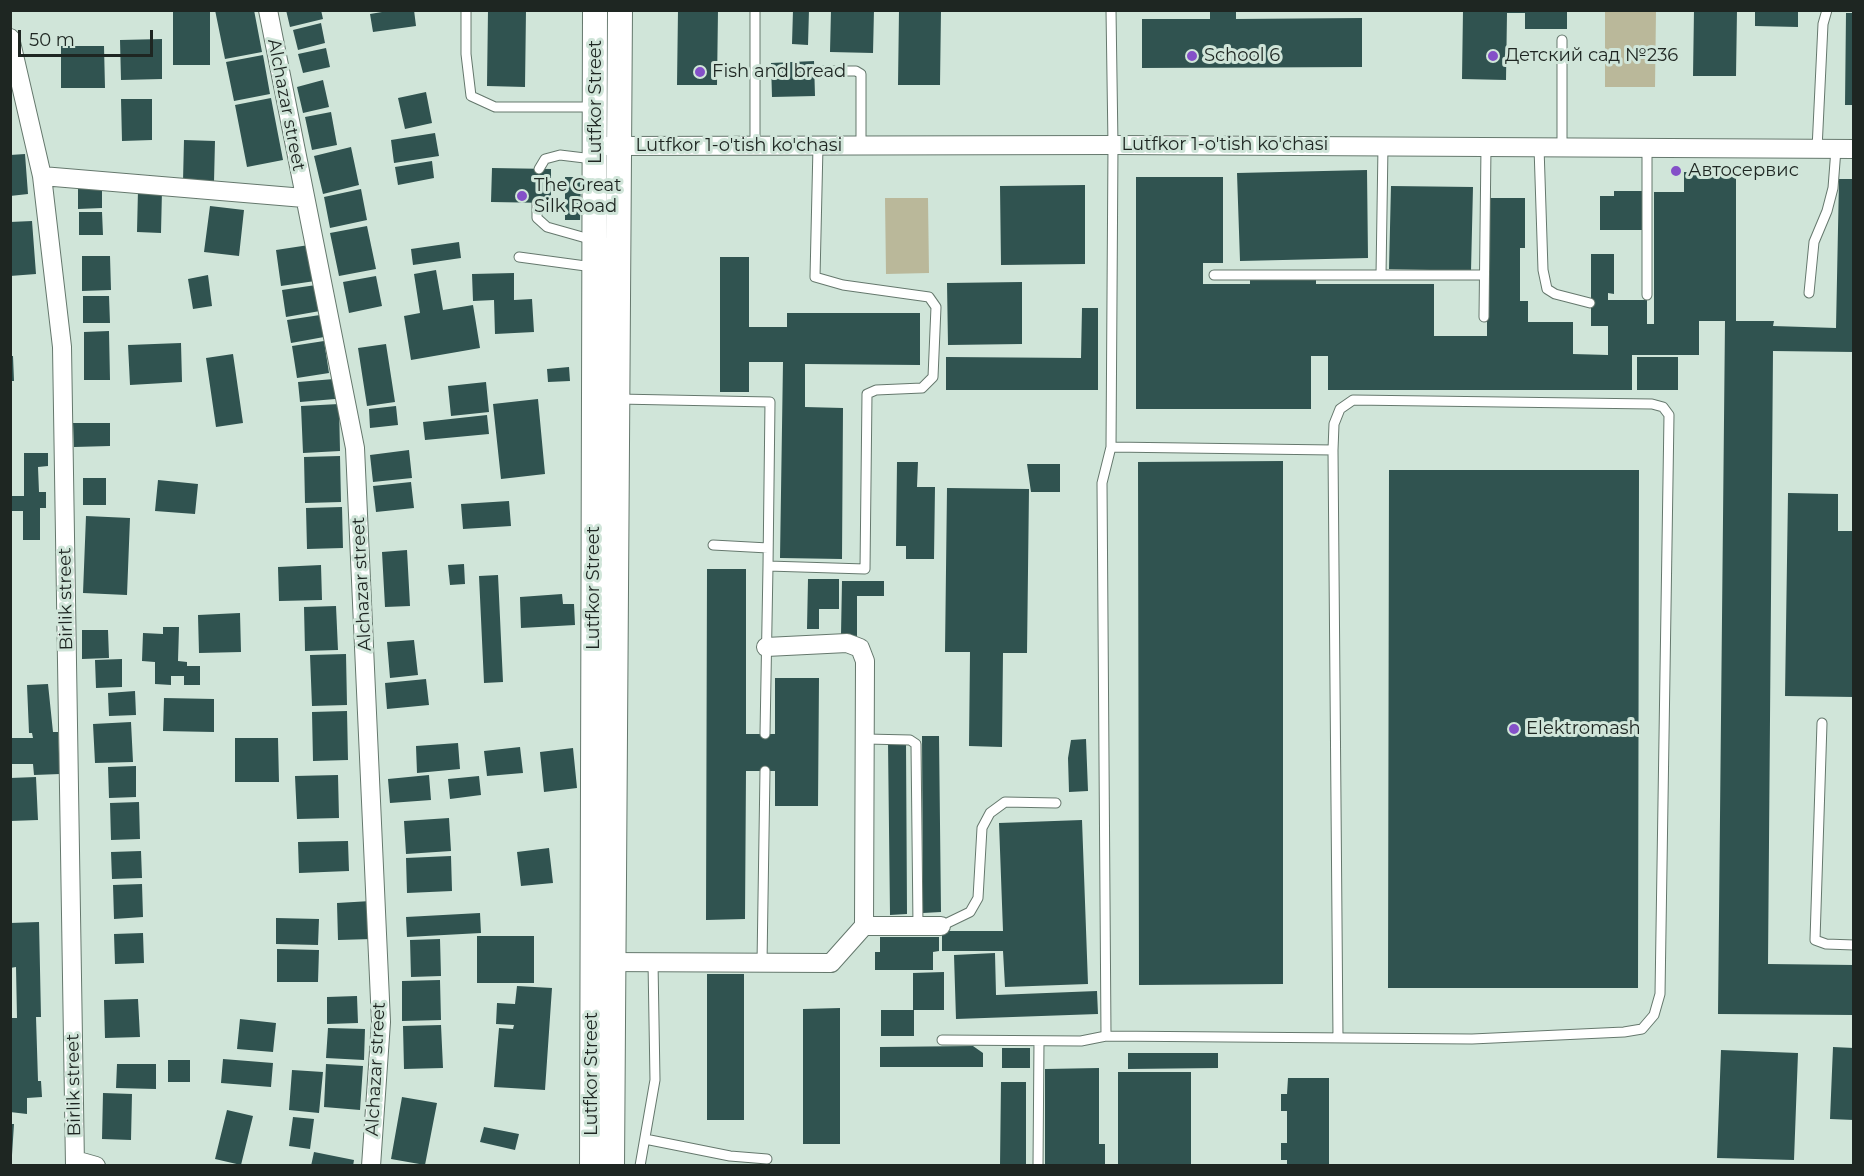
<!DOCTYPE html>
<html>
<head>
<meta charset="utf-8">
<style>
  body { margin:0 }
  #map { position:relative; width:1864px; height:1176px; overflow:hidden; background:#d0e5d9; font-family:Montserrat,sans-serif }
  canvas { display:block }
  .frame { position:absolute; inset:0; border:12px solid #1e2622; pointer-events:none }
  .scale { position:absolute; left:18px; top:30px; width:135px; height:27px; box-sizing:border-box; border:3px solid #1e2622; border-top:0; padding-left:8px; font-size:18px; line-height:21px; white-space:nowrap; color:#1e2622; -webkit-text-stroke:4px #d0e5d9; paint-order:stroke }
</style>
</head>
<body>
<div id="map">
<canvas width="1864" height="1176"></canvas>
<div class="frame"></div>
<div class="scale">50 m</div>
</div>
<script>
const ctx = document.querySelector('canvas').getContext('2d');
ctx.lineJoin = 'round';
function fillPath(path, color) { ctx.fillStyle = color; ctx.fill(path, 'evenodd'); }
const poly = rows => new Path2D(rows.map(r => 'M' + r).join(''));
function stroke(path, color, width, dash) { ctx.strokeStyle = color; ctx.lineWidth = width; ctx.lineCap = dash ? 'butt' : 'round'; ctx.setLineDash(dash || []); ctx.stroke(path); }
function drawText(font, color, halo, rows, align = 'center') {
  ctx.font = font + ' Montserrat,sans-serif'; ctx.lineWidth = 6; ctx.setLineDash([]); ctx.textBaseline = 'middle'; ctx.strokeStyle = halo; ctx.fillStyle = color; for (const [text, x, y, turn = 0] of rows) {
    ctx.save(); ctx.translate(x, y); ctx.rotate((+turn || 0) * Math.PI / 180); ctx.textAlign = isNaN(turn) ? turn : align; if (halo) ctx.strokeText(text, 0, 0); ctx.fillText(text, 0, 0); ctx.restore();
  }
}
const green = poly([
  [1605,11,1656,11,1655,87,1605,87],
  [885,198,928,198,929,273,886,274]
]);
const building = poly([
  [173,10,210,10,210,65,173,65],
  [215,10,254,10,262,52,225,59],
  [286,10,321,10,323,19,290,27],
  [394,10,414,10,416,26,373,32,370,14],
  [488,10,526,10,525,87,487,86],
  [678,10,718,10,717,85,677,85],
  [793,10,809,10,808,45,792,44],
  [831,10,874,10,873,53,830,52],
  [899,10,941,10,940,85,898,85],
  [1210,10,1236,10,1236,19,1362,18,1362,67,1142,68,1142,19,1210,19],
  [1463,10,1567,10,1567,29,1525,29,1525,13,1507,13,1506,80,1462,79],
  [1694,10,1737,10,1736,76,1693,76],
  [1755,10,1798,10,1798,27,1755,26],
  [1846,13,1854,13,1854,105,1845,105],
  [321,23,325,43,298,50,293,30],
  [162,39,162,79,121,80,120,40],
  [61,46,104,46,105,88,61,88],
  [326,48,330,67,303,73,298,54],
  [263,55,270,94,234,101,226,62],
  [814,61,815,96,772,97,771,63],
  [323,80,329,107,303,113,297,87],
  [426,92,432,123,405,129,398,98],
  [271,98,283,160,247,167,235,105],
  [121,99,152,99,152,140,122,141],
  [331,112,337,145,312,150,305,117],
  [435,133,439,156,394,163,391,140],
  [184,140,215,141,214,182,183,181],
  [351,147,359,185,323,194,314,156],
  [25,154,28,194,10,196,10,155],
  [432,161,434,178,398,185,395,167],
  [492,168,551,169,551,203,491,202],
  [1367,170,1368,258,1240,261,1237,173],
  [1684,172,1736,172,1736,321,1774,321,1773,326,1836,328,1839,179,1854,179,1854,352,1773,351,1768,964,1854,965,1854,1015,1718,1014,1725,321,1699,321,1699,355,1632,355,1632,390,1328,390,1328,356,1311,356,1311,409,1136,409,1136,177,1223,177,1223,263,1203,263,1203,284,1250,284,1250,278,1316,278,1316,284,1434,284,1434,336,1487,336,1487,198,1525,198,1525,248,1520,248,1520,301,1528,301,1528,322,1573,322,1573,354,1608,355,1608,326,1591,326,1591,254,1614,254,1614,294,1608,293,1608,300,1647,300,1647,324,1654,324,1654,192,1684,192],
  [565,177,581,177,580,220,565,220],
  [78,183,102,183,102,208,78,209],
  [1085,185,1085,264,1001,265,1000,186],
  [1391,186,1473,187,1471,271,1389,269],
  [361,189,367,220,330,228,324,197],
  [138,190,162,190,161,233,137,232],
  [1614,191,1643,191,1642,230,1600,230,1600,196,1614,196],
  [210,206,244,210,239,256,204,252],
  [79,212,102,212,103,235,79,235],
  [32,221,36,274,10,276,10,222],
  [367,226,376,269,339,276,330,233],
  [459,242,461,258,413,265,411,249],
  [309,245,315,281,281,286,276,250],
  [82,256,110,256,111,290,82,291],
  [720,257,749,257,749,327,787,327,787,313,920,313,920,365,805,364,805,407,843,408,842,559,780,558,783,362,749,362,749,392,720,392],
  [436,270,443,310,473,305,480,348,411,360,404,316,420,313,414,274],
  [514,273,514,300,532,299,534,332,495,334,494,300,473,301,472,274],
  [208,275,212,306,193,309,188,279],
  [376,276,382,306,349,313,343,282],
  [1022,282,1022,344,948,345,947,283],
  [316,285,320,311,286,317,282,290],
  [83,296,109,296,110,323,83,323],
  [1082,308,1098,308,1098,390,946,390,946,357,1081,358],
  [320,315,324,337,291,343,287,320],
  [109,331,110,380,84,380,84,332],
  [324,341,329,373,297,378,292,346],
  [181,343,182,382,130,385,128,345],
  [386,344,395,402,367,406,358,348],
  [233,354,243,423,216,427,206,358],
  [10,356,13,356,14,381,10,381],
  [1637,357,1678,357,1678,390,1637,390],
  [569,367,570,381,548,382,547,369],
  [334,379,335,399,300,402,298,382],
  [486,382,489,412,451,416,448,386],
  [538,399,545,474,501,479,493,404],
  [339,404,340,451,303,453,301,406],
  [396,406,398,425,370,428,369,409],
  [487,415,489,434,425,440,423,422],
  [73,423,110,423,110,446,74,447],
  [409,450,412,478,373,482,370,455],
  [24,453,48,453,48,466,38,467,39,492,46,492,46,508,40,508,40,540,23,540,23,511,10,511,10,496,24,496],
  [340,456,341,502,305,503,304,457],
  [1283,461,1283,984,1139,985,1138,462],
  [897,462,918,462,917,487,935,487,934,559,906,559,906,546,896,546],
  [1027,464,1060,464,1060,492,1031,492],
  [1389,470,1639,470,1638,988,1388,988],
  [83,478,106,478,106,505,83,505],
  [158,480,198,484,195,514,155,511],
  [411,482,414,508,376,512,373,486],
  [947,488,1029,489,1027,653,1003,653,1002,747,969,746,970,652,945,652],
  [1788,493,1838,494,1838,531,1854,531,1854,697,1785,696],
  [509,501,511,526,463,529,461,504],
  [342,507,343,548,307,549,306,508],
  [86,516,130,518,127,595,83,593],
  [407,550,410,606,385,607,382,552],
  [464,564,465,584,450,585,448,565],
  [321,565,322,600,279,601,278,567],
  [707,569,746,569,746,734,775,734,775,678,819,678,818,806,775,806,775,771,746,771,745,919,706,920],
  [498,575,503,682,484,683,479,576],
  [808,579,839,579,839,609,819,609,819,629,807,629],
  [842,581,884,581,884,596,857,596,857,636,841,635],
  [562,594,563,604,574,604,575,625,521,628,520,597],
  [336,606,338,650,305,651,304,607],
  [240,613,241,652,199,653,198,615],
  [163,627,179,627,178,661,187,662,187,666,200,666,200,685,184,685,184,676,171,676,171,685,155,684,155,662,142,661,143,633,163,634],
  [82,630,108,630,109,658,82,659],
  [414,640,418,675,390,678,387,642],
  [346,654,347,705,312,706,310,655],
  [122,659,122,687,96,688,95,660],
  [426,679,429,705,387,709,385,683],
  [48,684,53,732,58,732,60,774,34,775,33,764,10,764,10,738,33,738,32,733,29,733,27,685],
  [135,691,136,715,109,716,108,693],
  [164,698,214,699,214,732,163,731],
  [347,711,348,760,313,761,312,712],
  [131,722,133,762,95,763,93,724],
  [922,736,939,736,941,912,923,913],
  [235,738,278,738,279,782,235,782],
  [1086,739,1088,791,1069,792,1068,758,1071,740],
  [888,742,906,742,907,914,890,915],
  [458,743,460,769,417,773,416,746],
  [520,747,523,773,487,776,484,751],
  [573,748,577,788,544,792,540,752],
  [136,766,136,797,109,798,108,767],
  [338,775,339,818,297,819,295,776],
  [429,775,431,800,390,803,388,779],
  [479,776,481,795,450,799,448,779],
  [36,777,38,820,10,821,10,778],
  [139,802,140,839,111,840,110,803],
  [449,818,451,851,406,854,404,821],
  [1082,820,1088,984,1005,987,1003,951,942,951,942,931,1003,931,999,823],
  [348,841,349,871,299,873,298,842],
  [549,848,553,883,521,886,517,852],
  [141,851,142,878,112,879,111,852],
  [451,856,452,891,407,893,406,858],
  [142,884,143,917,114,919,113,885],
  [371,901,372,939,338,940,337,903],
  [480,913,481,933,407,937,406,917],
  [276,918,319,919,318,945,276,944],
  [39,922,41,1017,36,1017,38,1081,41,1081,42,1097,27,1098,27,1114,10,1112,10,1018,17,1018,16,967,10,968,10,923],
  [143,933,144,963,115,964,114,934],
  [477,936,534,936,534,983,477,983],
  [880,937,939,937,939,951,933,952,933,970,875,970,875,952,880,952],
  [440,939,441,976,411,977,410,940],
  [277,949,319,950,318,982,277,982],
  [995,953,996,995,1097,991,1098,1014,956,1019,954,955],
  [944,972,944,1010,913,1010,913,973],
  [707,974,744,974,744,1120,707,1120],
  [440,980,441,1020,402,1021,402,981],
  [517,986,552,988,545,1090,494,1087,499,1028,513,1029,514,1025,496,1024,497,1003,515,1004],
  [357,996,358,1023,327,1024,327,997],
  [138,999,140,1037,105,1038,104,1000],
  [840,1008,840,1144,803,1144,803,1009],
  [881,1010,914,1010,914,1036,881,1036],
  [240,1019,276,1023,273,1052,237,1049],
  [441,1025,443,1068,404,1069,403,1026],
  [328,1028,365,1029,364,1060,326,1058],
  [973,1046,983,1053,983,1067,880,1067,880,1047],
  [1833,1047,1854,1048,1854,1120,1830,1119],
  [1002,1048,1030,1048,1030,1068,1002,1068],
  [1721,1050,1798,1053,1794,1160,1717,1158],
  [1128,1053,1218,1053,1218,1068,1128,1069],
  [223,1059,273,1063,271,1087,221,1083],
  [168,1060,190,1060,190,1082,168,1082],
  [117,1064,156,1064,156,1089,116,1088],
  [326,1064,363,1066,360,1110,324,1107],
  [1099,1068,1099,1144,1105,1144,1105,1166,1045,1166,1045,1069],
  [292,1070,323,1072,319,1113,289,1110],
  [1118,1072,1191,1072,1191,1166,1118,1166],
  [1288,1078,1329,1078,1329,1166,1287,1166,1287,1160,1281,1160,1281,1143,1287,1143,1287,1111,1281,1111,1281,1094,1287,1094],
  [1001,1082,1026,1082,1026,1166,1000,1166],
  [103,1093,132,1094,131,1140,102,1139],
  [402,1097,437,1103,425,1165,391,1159],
  [227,1110,253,1116,241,1165,215,1159],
  [293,1117,314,1119,310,1149,289,1146],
  [10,1124,14,1124,12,1155,10,1155],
  [484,1127,519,1134,515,1150,480,1142],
  [314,1152,354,1160,353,1166,311,1166]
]);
const lane = poly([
  [466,10,466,54,471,96,495,107,594,107],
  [755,10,755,146],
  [1111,10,1113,145,1111,447,1102,483,1106,1036,1472,1039,1624,1032,1642,1029,1654,1015,1660,994,1669,415,1663,407,1652,404,1353,400,1340,409,1334,424,1333,450,1338,1038],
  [1562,40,1562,147],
  [822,71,856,71,861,74,861,145],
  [1539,147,1543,270,1547,289,1555,294,1590,303],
  [1817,149,1823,24,1827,10],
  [539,169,545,159,560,155,593,159],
  [537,203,537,218,547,227,593,240],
  [519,257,593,267],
  [1214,275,1484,275],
  [1381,275,1383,146],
  [1809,293,1814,242,1827,211,1833,188,1836,149],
  [1647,295,1647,148],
  [1484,317,1486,147],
  [618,399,770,402,768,566,865,569,867,394,876,390,922,388,933,377,936,307,929,297,843,285,815,277,818,146],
  [1111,447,1333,450],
  [713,545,768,548],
  [1822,723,1815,940,1826,944,1854,945],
  [765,734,768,566],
  [866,739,910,740,916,744,918,926],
  [941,926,970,912,978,898,982,828,990,813,1005,802,1056,803],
  [762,963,765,771],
  [942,1040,1081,1041,1106,1036],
  [645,1139,730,1156,767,1159],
  [640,1166,655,1080,653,962],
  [1038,1166,1039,1041]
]);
const street = poly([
  [268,10,355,448,381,1022,371,1166],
  [10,38,42,176,62,347,75,1166],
  [607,146,1113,145,1854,149],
  [42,176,304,198],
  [766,647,847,643,860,648,865,661,864,926],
  [600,962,831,963,864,926,941,926],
  [75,1160,96,1166]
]);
const secondary = poly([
  [592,1166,595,10],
  [612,1166,620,10]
]);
const markers = [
  [1192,56,6,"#8450c8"],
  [1493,56,6,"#8450c8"],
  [700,72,6,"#8450c8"],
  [1676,171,6,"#8450c8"],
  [522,196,6,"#8450c8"],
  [1514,729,6,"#8450c8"]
];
const poiNames = [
  ["School 6",1204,56],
  ["Детский сад №236",1505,56],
  ["Fish and bread",712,72],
  ["Автосервис",1688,171],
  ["The Great",534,186],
  ["Silk Road",534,207],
  ["Elektromash",1526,729]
];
const streetNames = [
  ["Lutfkor Street",596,102,-90],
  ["Alchazar street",286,105,79],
  ["Lutfkor 1-o'tish ko'chasi",1225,145],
  ["Lutfkor 1-o'tish ko'chasi",739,146],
  ["Alchazar street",362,584,-93],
  ["Lutfkor Street",594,588,-90],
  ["Birlik street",66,599,-91],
  ["Alchazar street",376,1069,-87],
  ["Lutfkor Street",592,1074,-90],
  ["Birlik street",74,1085,-91]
];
fillPath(green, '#bab89a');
fillPath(building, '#305350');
stroke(lane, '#65786d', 11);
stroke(street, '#65786d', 20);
stroke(secondary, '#65786d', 26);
stroke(lane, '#fff', 9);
stroke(street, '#fff', 18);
stroke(secondary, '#fff', 24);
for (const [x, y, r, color] of markers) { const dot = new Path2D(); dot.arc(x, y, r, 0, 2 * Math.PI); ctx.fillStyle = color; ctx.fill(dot); stroke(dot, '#d0e5d9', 2); }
drawText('18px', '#1e2622', '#d0e5d9', poiNames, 'left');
drawText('18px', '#1e2622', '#d0e5d9', streetNames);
</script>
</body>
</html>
